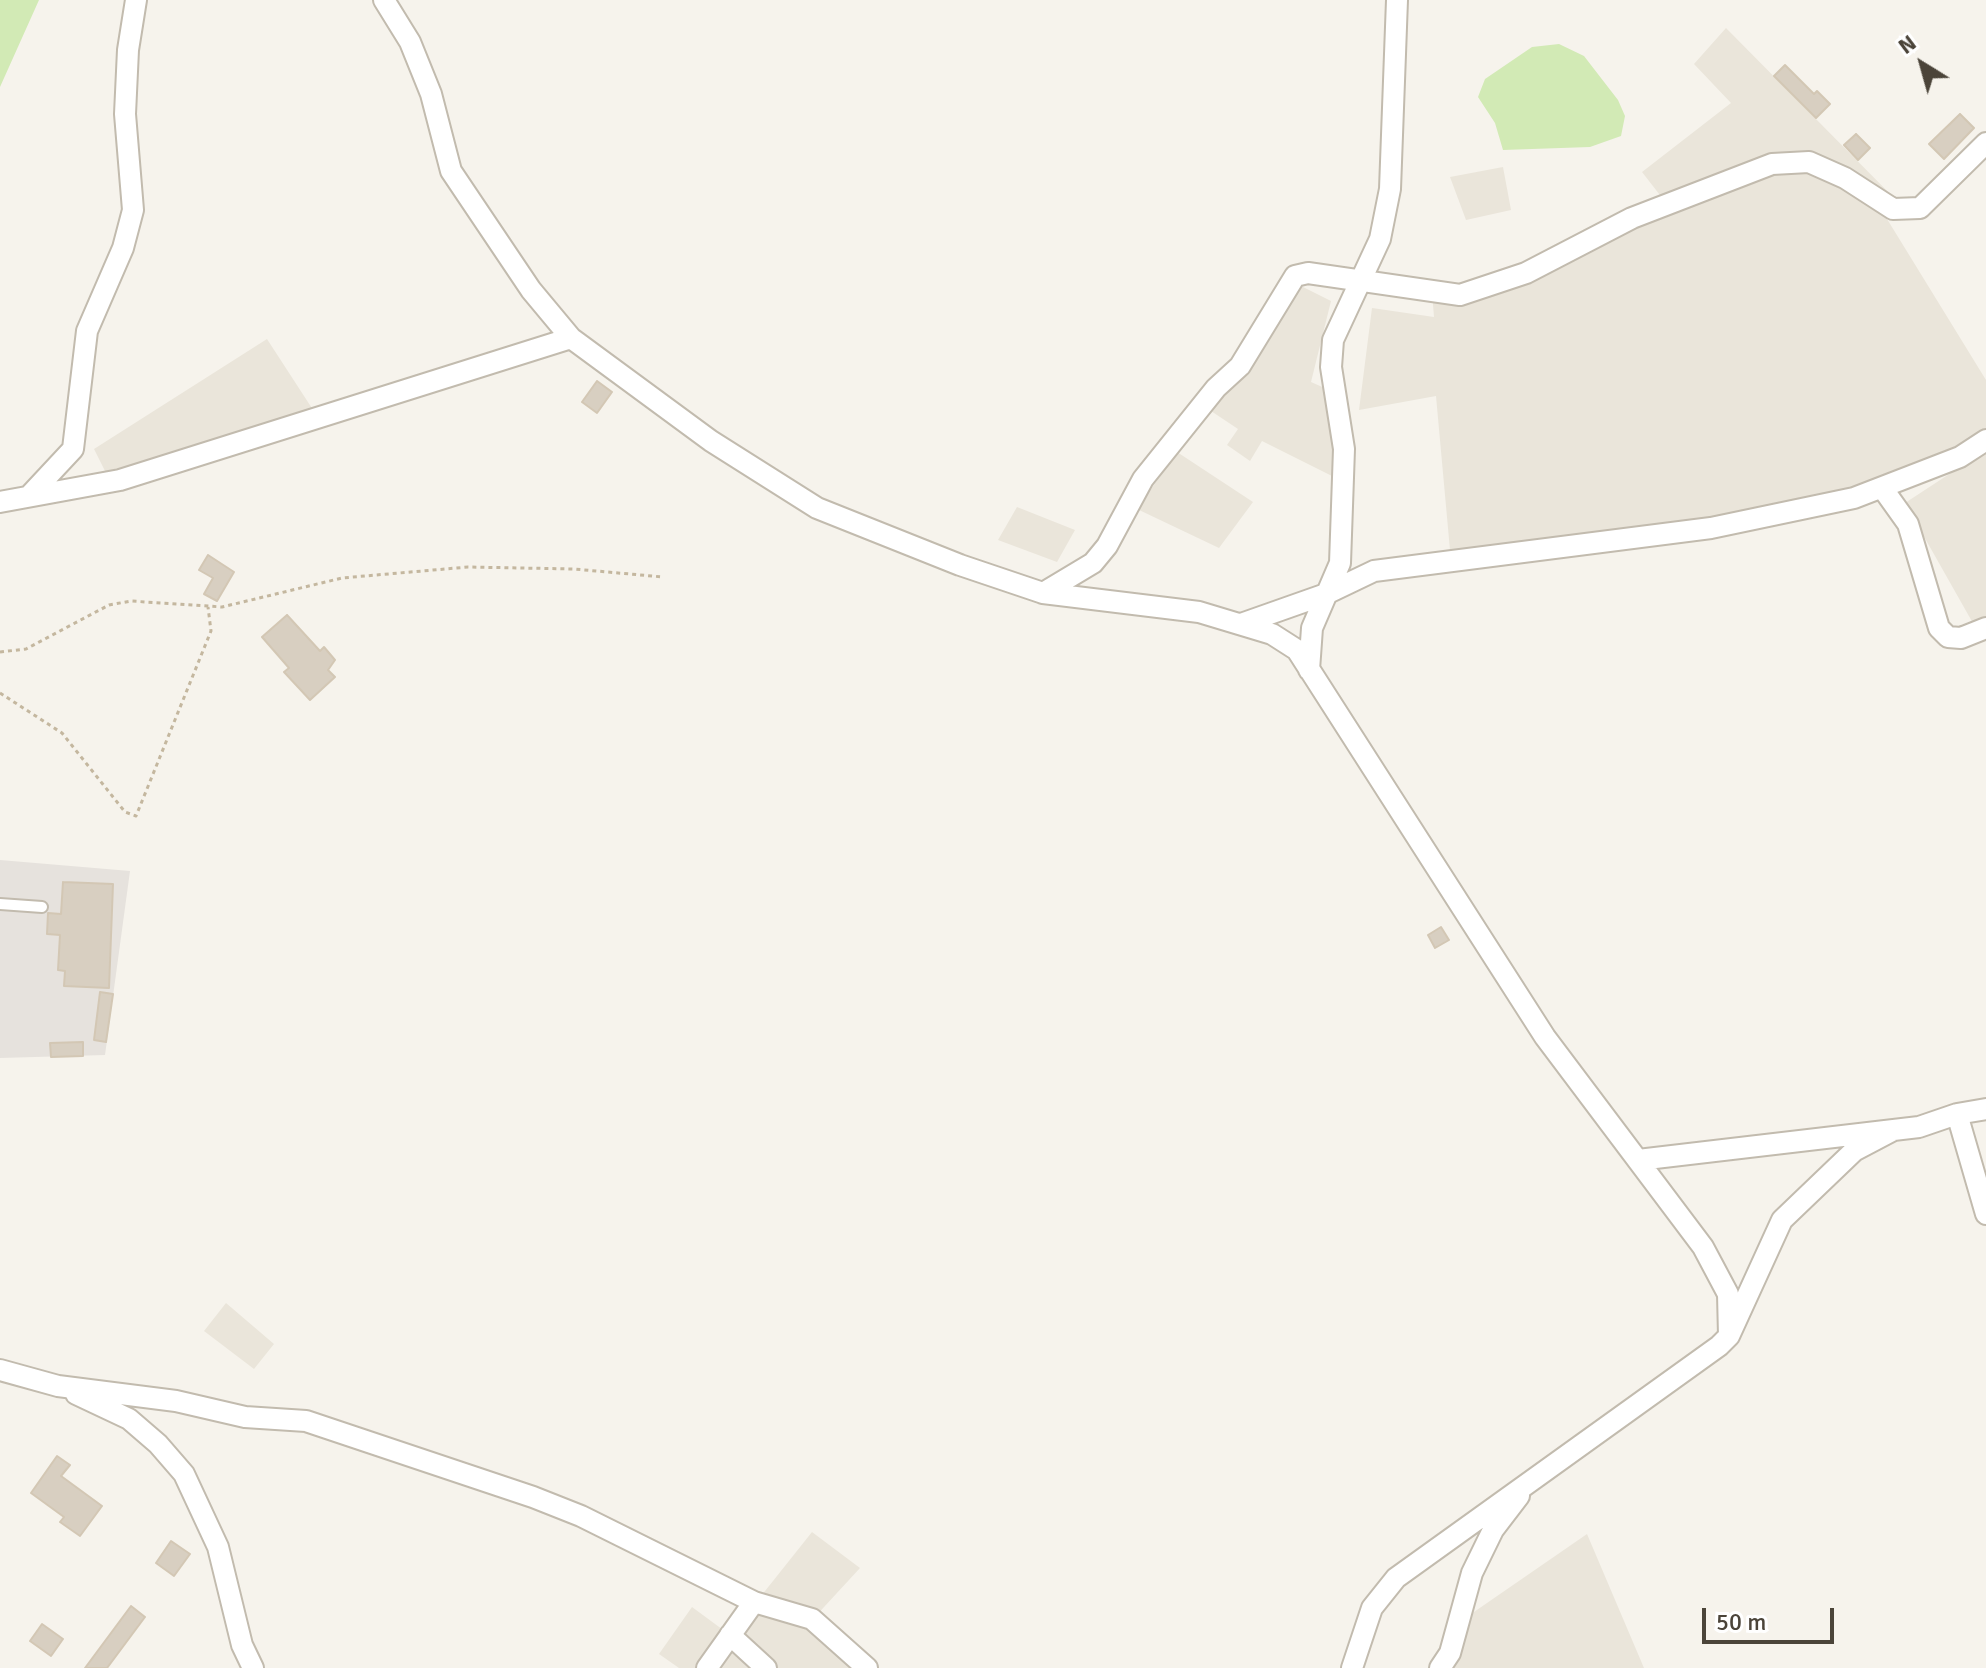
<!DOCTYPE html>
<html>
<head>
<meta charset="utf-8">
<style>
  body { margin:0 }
  #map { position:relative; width:1986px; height:1668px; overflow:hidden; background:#f6f3ec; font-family:Signika,sans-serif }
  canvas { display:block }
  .north { position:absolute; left:1882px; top:24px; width:80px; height:80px; -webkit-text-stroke:6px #fff; paint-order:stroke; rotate:323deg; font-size:22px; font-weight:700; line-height:32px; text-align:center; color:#4b4439 }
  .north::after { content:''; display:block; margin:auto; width:28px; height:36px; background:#4b4439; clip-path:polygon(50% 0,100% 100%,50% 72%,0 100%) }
  .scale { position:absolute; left:1702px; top:1608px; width:132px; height:36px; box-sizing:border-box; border:4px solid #4b4439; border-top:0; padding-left:10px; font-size:24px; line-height:28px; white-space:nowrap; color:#4b4439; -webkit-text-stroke:6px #fff; paint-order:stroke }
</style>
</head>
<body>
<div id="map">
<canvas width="1986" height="1668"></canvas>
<div class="north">N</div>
<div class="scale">50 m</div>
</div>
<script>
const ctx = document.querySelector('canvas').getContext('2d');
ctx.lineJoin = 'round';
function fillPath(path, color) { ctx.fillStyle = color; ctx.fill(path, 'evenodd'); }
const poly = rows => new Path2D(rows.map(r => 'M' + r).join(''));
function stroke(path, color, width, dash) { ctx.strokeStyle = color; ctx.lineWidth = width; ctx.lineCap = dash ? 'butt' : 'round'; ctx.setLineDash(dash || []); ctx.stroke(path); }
const residential = poly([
  [1726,28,1900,204,1887,219,1986,380,1986,440,1854,498,1451,561,1436,396,1359,410,1372,308,1434,317,1432,292,1460,295,1663,199,1642,172,1731,103,1694,64],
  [1503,167,1511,210,1466,220,1450,177],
  [1295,283,1331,301,1311,382,1329,390,1334,477,1262,441,1250,461,1227,445,1238,429,1208,409,1253,361],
  [267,339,317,416,110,481,94,449],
  [1986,450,1986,621,1974,625,1905,503],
  [1177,452,1253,502,1219,548,1137,509],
  [1017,507,1075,530,1057,562,998,540],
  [226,1303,274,1344,254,1369,204,1331],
  [812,1532,860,1568,813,1619,867,1668,679,1668,659,1654,692,1607,730,1635],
  [1587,1534,1644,1668,1440,1668,1458,1623]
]);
const industrial = poly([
  [0,860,130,871,105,1055,0,1058]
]);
const green = poly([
  [0,0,39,0,0,87],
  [1559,44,1584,56,1618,100,1625,116,1621,136,1590,147,1503,150,1495,123,1478,97,1485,79,1532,47]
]);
const building = poly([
  [1785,65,1814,94,1817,91,1830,104,1816,118,1774,76,1785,65],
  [1960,114,1974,128,1944,159,1929,144,1960,114],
  [1856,134,1870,148,1858,160,1844,145,1856,134],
  [597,381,612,392,597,413,582,402,597,381],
  [208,555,234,572,217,601,204,594,213,578,199,570,208,555],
  [287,615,320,651,324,647,335,660,328,670,335,677,310,700,284,672,289,668,262,637,287,615],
  [63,882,113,884,109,988,64,986,65,971,58,970,60,935,47,934,48,913,61,914,63,882],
  [1441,927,1449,940,1435,948,1428,935,1441,927],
  [100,992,113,994,106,1042,94,1040,100,992],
  [83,1042,83,1056,51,1057,50,1043,83,1042],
  [57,1456,70,1465,61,1476,102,1506,80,1536,60,1522,64,1517,31,1493,57,1456],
  [171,1541,190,1554,174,1576,156,1563,171,1541],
  [131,1606,145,1617,107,1668,85,1668,131,1606],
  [42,1624,63,1639,51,1656,30,1641,42,1624]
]);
const path = poly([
  [0,652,26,649,109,605,131,601,222,607,342,578,468,567,574,569,663,577],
  [0,693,62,733,125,812,136,816,211,631,208,607]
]);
const lane = poly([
  [0,904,42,907]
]);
const street = poly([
  [384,0,410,42,431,94,451,171,531,290,571,338,711,441,817,508,960,565,1043,593,1199,612,1272,634,1297,650,1545,1037,1703,1247,1728,1294,1729,1336],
  [1883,489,1908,524,1939,628,1948,637,1961,638,1986,628],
  [31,494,73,449,87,331,123,248,133,210,125,114,128,50,136,0],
  [0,502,120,480,571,338],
  [1043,593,1093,563,1107,546,1143,479,1216,388,1240,366,1295,276,1308,273,1460,295,1526,273,1632,218,1772,164,1809,162,1845,178,1893,209,1920,208,1986,143],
  [1241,624,1326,594,1374,571,1711,528,1854,498,1960,457,1986,440],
  [1309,670,1312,628,1340,563,1344,449,1331,367,1333,340,1380,239,1390,189,1397,0],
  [1957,1114,1986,1214],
  [1638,1160,1919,1127,1957,1114,1986,1109],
  [0,1370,58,1386,176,1401,245,1417,306,1421,533,1497,581,1516,754,1602,812,1619,867,1668],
  [76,1394,129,1419,158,1444,184,1474,218,1547,242,1645,253,1668],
  [730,1635,766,1668],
  [707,1668,754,1602],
  [1352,1668,1372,1608,1396,1578,1719,1346,1729,1336,1782,1220,1854,1151,1892,1131],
  [1440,1668,1450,1653,1472,1573,1493,1530,1519,1496]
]);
fillPath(residential, '#eae5da');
fillPath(industrial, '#e6e2dd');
fillPath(green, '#d2eab5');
fillPath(building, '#d8cfc1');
stroke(building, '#d3c7b4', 2);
stroke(lane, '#c2bbae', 14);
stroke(street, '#c2bbae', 24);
stroke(path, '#c4b79f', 3, [4, 4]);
stroke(lane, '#fff', 10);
stroke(street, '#fff', 20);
</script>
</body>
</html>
